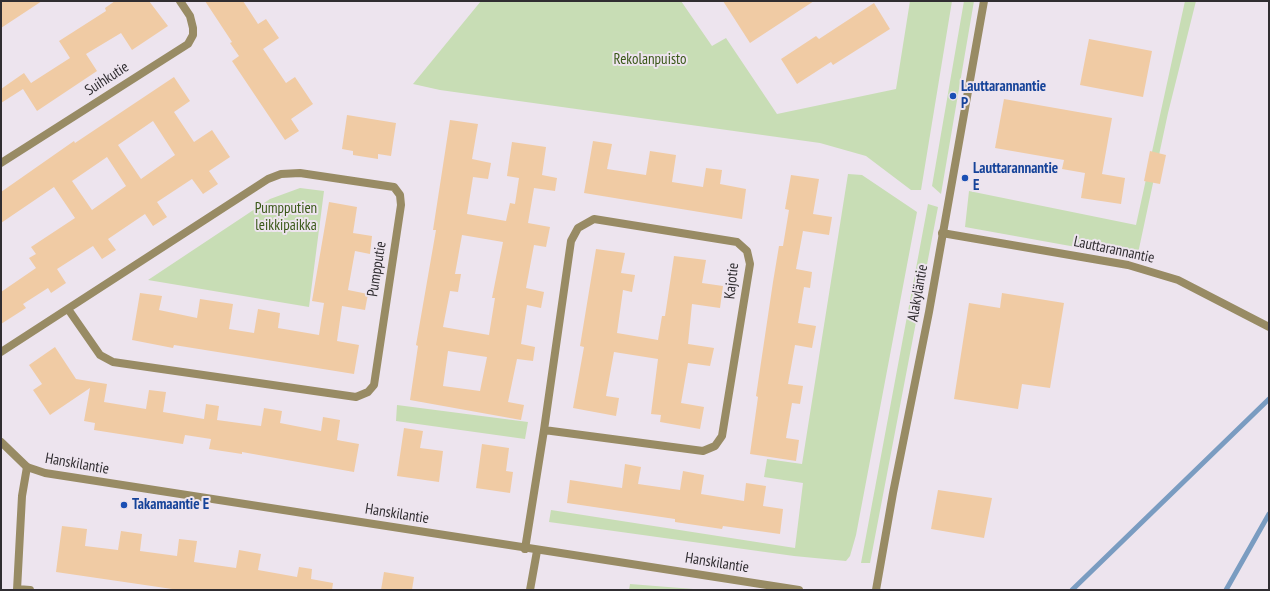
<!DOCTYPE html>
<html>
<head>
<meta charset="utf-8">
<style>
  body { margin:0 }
  #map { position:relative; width:1270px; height:591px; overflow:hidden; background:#ede4ee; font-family:"PT Sans Narrow",sans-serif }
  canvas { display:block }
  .frame { position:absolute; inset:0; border:2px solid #302d31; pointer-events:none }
</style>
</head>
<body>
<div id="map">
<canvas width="1270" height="591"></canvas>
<div class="frame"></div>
</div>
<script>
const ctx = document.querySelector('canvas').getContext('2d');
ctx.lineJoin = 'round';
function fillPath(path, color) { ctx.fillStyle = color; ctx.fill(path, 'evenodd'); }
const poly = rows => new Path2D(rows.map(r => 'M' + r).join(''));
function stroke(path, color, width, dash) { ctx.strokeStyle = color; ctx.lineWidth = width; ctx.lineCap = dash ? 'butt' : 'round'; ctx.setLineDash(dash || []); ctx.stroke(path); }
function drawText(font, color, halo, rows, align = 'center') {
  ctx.font = font + ' "PT Sans Narrow",sans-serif'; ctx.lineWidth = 4; ctx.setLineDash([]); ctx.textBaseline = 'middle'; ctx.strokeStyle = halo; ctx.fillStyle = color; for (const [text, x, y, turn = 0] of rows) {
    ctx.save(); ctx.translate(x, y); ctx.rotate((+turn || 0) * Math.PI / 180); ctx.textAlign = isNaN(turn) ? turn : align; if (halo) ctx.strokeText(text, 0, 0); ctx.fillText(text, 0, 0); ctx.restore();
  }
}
const green = poly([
  [481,1,681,1,712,46,726,38,777,114,896,89,910,1,952,1,921,190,911,190,866,156,820,143,440,90,413,84],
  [964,1,974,1,941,194,932,186],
  [1185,1,1196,1,1168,113,1137,258,965,227,969,191,1136,225],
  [848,174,862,175,917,212,856,535,850,556,846,561,794,556,549,522,551,510,795,548,803,483,764,477,767,459,802,464],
  [300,188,324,191,309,307,148,280,270,199],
  [928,204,938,207,870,563,861,563],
  [397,405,528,422,525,439,396,421],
  [630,584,706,590,629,590]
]);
const stream = poly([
  [1072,590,1269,399],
  [1226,590,1269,514]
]);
const building = poly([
  [1,1,42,1,1,28],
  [115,1,149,1,168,26,132,50,121,33,86,54,97,71,37,111,23,89,1,103,1,89,24,73,31,83,70,58,59,41,106,11,105,8],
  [205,1,243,1,258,24,266,19,279,38,263,49,286,83,295,77,313,104,291,119,299,131,285,140,232,61,239,56,230,43,232,42],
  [723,1,814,1,750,43],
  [874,3,890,29,833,65,831,62,797,84,781,59,816,36,819,39],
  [1089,39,1152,51,1143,97,1080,85],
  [174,77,190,101,174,112,194,142,212,130,230,157,209,171,218,184,203,194,192,179,157,202,167,217,153,226,145,214,108,239,116,250,102,259,93,246,57,269,66,283,51,293,48,288,23,304,26,308,1,324,1,292,36,268,29,258,36,254,31,247,75,218,54,187,1,223,1,192,74,141,75,143],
  [153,121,175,155,141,179,118,145],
  [107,157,126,186,92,210,72,181],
  [1004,99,1112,118,1102,174,1125,178,1121,204,1081,198,1085,173,1062,169,1064,160,995,148],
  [347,115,396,123,391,156,378,154,378,159,353,155,353,151,342,149],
  [450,120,478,124,472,159,491,163,488,179,473,177,467,214,506,221,510,203,515,204,519,178,507,176,512,142,546,147,542,175,557,178,555,191,534,188,528,223,550,227,546,247,534,245,526,288,544,292,541,308,527,305,521,344,535,347,533,361,517,359,508,402,524,405,521,420,410,400,418,346,416,345,436,230,433,230],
  [462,235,503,242,492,298,495,298,489,335,443,327,450,291,458,292,461,274,455,274],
  [448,351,487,357,480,391,443,386],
  [593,141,612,144,607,169,646,175,650,151,676,155,672,182,703,187,706,168,722,170,720,184,746,189,742,219,584,193],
  [1150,151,1166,155,1160,184,1144,181],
  [791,175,819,179,813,214,832,217,829,235,803,231,796,269,812,272,810,288,804,287,798,323,816,326,812,348,795,345,788,384,803,386,800,404,792,403,786,438,799,440,796,461,750,454,758,397,756,396,773,282,779,246,783,246,789,210,785,209],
  [329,202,357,207,353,233,372,236,370,254,355,251,348,290,368,294,365,310,342,306,337,341,359,345,354,374,174,345,173,348,132,340,140,293,162,296,159,310,197,318,200,299,233,304,229,329,254,333,258,309,280,313,278,328,319,335,324,303,312,301],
  [596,249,625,253,621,273,635,275,632,292,623,290,617,333,658,340,662,316,665,316,674,256,706,260,702,283,723,286,720,308,692,304,688,344,714,348,710,366,688,363,681,403,704,407,700,429,660,422,661,415,651,414,658,359,614,352,606,396,619,398,616,416,573,408,584,347,580,346],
  [1002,293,1064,303,1050,388,1022,384,1018,409,954,399,969,303,1000,308],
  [55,347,76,379,107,384,104,402,146,409,149,390,166,392,163,412,204,419,206,404,219,406,217,420,261,426,264,408,282,411,280,423,321,431,323,417,340,420,337,440,359,444,354,472,242,452,242,454,209,449,211,439,185,435,183,444,94,430,95,423,84,421,90,388,50,415,33,390,42,384,29,365],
  [404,428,423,431,420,448,443,451,439,482,397,476],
  [482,444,509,448,506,471,513,472,510,493,476,488],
  [625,464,641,467,638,484,680,490,683,471,704,475,701,494,744,501,746,483,766,486,763,506,783,509,780,534,723,526,722,529,675,522,675,519,567,503,570,480,622,488],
  [938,490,992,498,984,538,931,529],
  [62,526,87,529,85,546,118,550,121,531,142,534,140,551,177,556,179,539,197,541,194,562,236,568,239,550,261,554,258,570,297,577,299,567,312,569,311,579,333,583,332,590,179,590,56,572],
  [384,572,414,577,412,590,381,590]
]);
const minor = poly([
  [1,163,188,44,193,35,193,28,190,16,180,1],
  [942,233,1128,265,1178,280,1269,327],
  [1,352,268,179,281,174,300,173,394,187,400,195,401,205,374,385,368,392,356,397,113,362,100,355,68,309],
  [525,549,544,430,571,241,578,228,594,219,737,242,747,251,750,264,722,436,715,446,703,451,544,430],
  [17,589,30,590],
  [17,590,22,496,27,467],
  [530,590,537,551]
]);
const tertiary = poly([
  [1,442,27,467,45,473,799,590],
  [876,590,893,493,929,312,984,1]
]);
const markers = [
  [953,96,4,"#1a4fb4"],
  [965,178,4,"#1a4fb4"],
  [124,505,4,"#1a4fb4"]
];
const parkNames = [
  ["Rekolanpuisto",650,60],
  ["Pumpputien",286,209],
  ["leikkipaikka",286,226]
];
const streetNames = [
  ["Suihkutie",107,79,-33],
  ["Lauttarannantie",1114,250,12],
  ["Pumpputie",377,269,-81],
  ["Kajotie",732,281,-84],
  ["Alakyläntie",918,293,-80],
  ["Hanskilantie",77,464,10],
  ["Hanskilantie",397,514,9],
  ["Hanskilantie",717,563,9]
];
const transitNames = [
  ["Lauttarannantie",961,87],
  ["P",961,104],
  ["Lauttarannantie",973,169],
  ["E",973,186],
  ["Takamaantie E",132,505]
];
fillPath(green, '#c8ddb5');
stroke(stream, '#7a9cc1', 5);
fillPath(building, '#f0cba4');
stroke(minor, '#988b64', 8);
stroke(tertiary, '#988b64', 8);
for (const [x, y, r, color] of markers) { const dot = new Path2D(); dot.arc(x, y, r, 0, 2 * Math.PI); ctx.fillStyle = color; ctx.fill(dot); stroke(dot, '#ede4ee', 1.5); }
drawText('15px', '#3a5818', '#ede4ee', parkNames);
drawText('15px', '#302d31', '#ede4ee', streetNames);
drawText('bold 15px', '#164399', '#ede4ee', transitNames, 'left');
</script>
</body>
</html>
